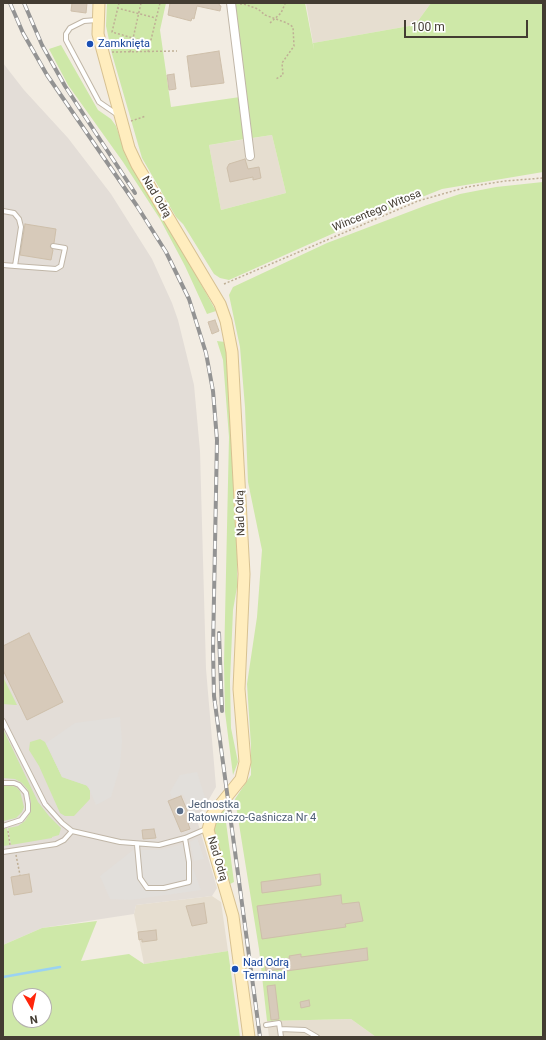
<!DOCTYPE html>
<html>
<head>
<meta charset="utf-8">
<style>
  body { margin:0 }
  #map { position:relative; width:546px; height:1040px; overflow:hidden; background:#f2ece2; font-family:Roboto,sans-serif }
  canvas { display:block }
  .frame { position:absolute; inset:0; border:4px solid #433c32; pointer-events:none }
  .north { position:absolute; left:12px; top:988px; width:40px; height:40px; box-sizing:border-box; background:#fff; border:1px solid #b4b1ad; border-radius:50%; rotate:171deg; font-size:11px; font-weight:700; line-height:16px; text-align:center; color:#433c32 }
  .north::after { content:''; display:block; margin:auto; width:14px; height:18px; background:#ff260b; clip-path:polygon(50% 0,100% 100%,50% 72%,0 100%) }
  .scale { position:absolute; left:404px; top:20px; width:124px; height:18px; box-sizing:border-box; border:2px solid #433c32; border-top:0; padding-left:5px; font-size:12px; line-height:14px; white-space:nowrap; color:#433c32; -webkit-text-stroke:3px #fff; paint-order:stroke }
</style>
</head>
<body>
<div id="map">
<canvas width="546" height="1040"></canvas>
<div class="frame"></div>
<div class="north">N</div>
<div class="scale">100 m</div>
</div>
<script>
const ctx = document.querySelector('canvas').getContext('2d');
ctx.lineJoin = 'round';
function fillPath(path, color) { ctx.fillStyle = color; ctx.fill(path, 'evenodd'); }
const poly = rows => new Path2D(rows.map(r => 'M' + r).join(''));
function stroke(path, color, width, dash) { ctx.strokeStyle = color; ctx.lineWidth = width; ctx.lineCap = dash ? 'butt' : 'round'; ctx.setLineDash(dash || []); ctx.stroke(path); }
function drawText(font, color, halo, rows, align = 'center') {
  ctx.font = font + ' Roboto,sans-serif'; ctx.lineWidth = 4; ctx.setLineDash([]); ctx.textBaseline = 'middle'; ctx.strokeStyle = halo; ctx.fillStyle = color; for (const [text, x, y, turn = 0] of rows) {
    ctx.save(); ctx.translate(x, y); ctx.rotate((+turn || 0) * Math.PI / 180); ctx.textAlign = isNaN(turn) ? turn : align; if (halo) ctx.strokeText(text, 0, 0); ctx.fillText(text, 0, 0); ctx.restore();
  }
}
const residential = poly([
  [306,3,431,3,415,25,313,43],
  [272,135,286,193,221,210,209,145],
  [212,896,221,902,228,951,144,964,134,914,136,905],
  [351,1019,376,1037,269,1037,267,1021]
]);
const industrial = poly([
  [3,63,24,90,68,138,111,194,152,259,172,303,178,320,194,385,200,451,206,669,216,787,197,820,217,888,212,896,136,905,134,914,42,928,3,945]
]);
const green = poly([
  [107,3,166,3,160,30,171,107,240,97,245,139,209,145,221,210,286,193,272,135,252,138,235,3,305,3,314,50,313,43,415,25,431,3,543,3,543,172,442,189,352,225,229,280,220,278,214,274,183,224,176,217,142,158,112,54,106,26],
  [61,45,98,110,111,119,116,126,127,158,164,217,216,311,207,314,185,266,160,219,123,162,68,85,49,49],
  [543,182,543,1037,376,1037,351,1019,267,1021,259,949,235,799,251,775,251,746,247,684,257,617,262,550,248,482,245,407,240,347,229,295,233,287,327,243,427,205,460,194,496,187],
  [217,341,225,342,231,382,237,523,237,587,233,610,230,681,231,728,238,762,233,775,225,712,224,663,229,437,223,360],
  [3,677,17,705,15,705,3,704],
  [3,729,38,802,49,816,61,828,59,835,52,837,52,838,11,845,8,828,18,826,25,821,31,811,31,802,28,790,22,783,15,779,3,778],
  [40,739,45,742,62,777,86,785,90,790,90,799,74,816,65,816,60,813,39,766,29,750,30,742],
  [8,785,16,787,20,791,24,807,22,812,16,818,3,821,3,786],
  [224,807,234,882,230,884,213,828,216,817],
  [7,828,10,845,3,846,3,829],
  [97,921,81,961,129,954,144,964,228,951,240,1037,3,1037,3,945,42,928],
  [20,996,44,996,44,1020,20,1020]
]);
const parking = poly([
  [120,717,122,741,120,767,111,797,96,805,88,786,62,777,46,743,75,723],
  [197,772,207,804,192,814,183,794,172,798,170,792,180,775],
  [197,838,204,859,194,861,190,842],
  [184,844,201,890,130,900,110,899,100,876,133,850,160,850]
]);
const stream = poly([
  [3,977,60,967]
]);
const building = poly([
  [72,3,87,3,86,13,71,11,72,3],
  [170,3,220,3,219,5,221,6,220,11,197,6,194,19,192,18,191,21,168,15,170,3],
  [219,51,224,83,191,87,187,56,219,51],
  [174,74,176,89,169,90,167,75,174,74],
  [245,159,248,169,259,167,261,178,253,180,253,177,230,182,227,168,229,164,245,159],
  [25,224,56,229,54,243,50,246,53,250,51,260,20,255,25,224],
  [215,320,219,331,212,334,208,322,215,320],
  [29,633,63,702,27,720,3,670,3,646,29,633],
  [181,796,192,822,188,823,190,829,181,832,168,801,181,796],
  [154,829,156,838,143,839,142,830,154,829],
  [29,874,32,892,14,895,11,877,29,874],
  [320,874,321,885,262,893,261,882,320,874],
  [341,895,342,904,359,902,363,921,345,924,346,927,262,939,257,906,341,895],
  [204,903,207,923,192,926,186,906,204,903],
  [156,930,157,940,142,942,142,939,139,940,138,932,156,930],
  [367,948,368,960,286,971,283,971,283,969,266,971,265,962,290,958,289,956,301,954,301,957,367,948],
  [275,985,279,1019,271,1020,267,986,275,985],
  [309,1000,310,1006,301,1008,300,1002,309,1000]
]);
const path = poly([
  [119,3,112,32,150,43],
  [240,4,244,4,258,9,265,15,287,23,293,27,294,46,282,63,283,75,276,79],
  [117,8,156,18],
  [270,23,281,13,285,4],
  [112,52,177,51],
  [130,52,141,3],
  [148,52,160,3],
  [131,121,146,116],
  [224,284,418,201,467,187,505,181,543,178],
  [8,831,10,845],
  [16,855,20,875]
]);
const lane = poly([
  [97,20,84,21,70,28,66,34,66,40,99,102,118,115],
  [3,211,14,213,19,219,21,227,15,266,3,265],
  [15,266,56,269,61,266,65,248,53,246],
  [3,721,45,804,62,823,72,831,120,842,159,845,185,838,206,829],
  [3,783,14,783,19,785,26,793,28,804,28,811,21,820,3,826],
  [137,845,140,878,147,888,164,888,189,882,189,862,185,838],
  [3,852,56,844,64,840,72,831],
  [266,1025,279,1023,281,1037],
  [280,1029,305,1030,317,1037]
]);
const street = poly([
  [231,3,250,156]
]);
const secondary = poly([
  [99,3,98,34,129,148,137,165,220,304,226,321,232,352,244,574,239,689,245,762,241,779,212,815,208,830,233,916,249,1037]
]);
const rail = poly([
  [10,3,23,33,47,75,137,206,166,252,189,299,206,353,213,391,217,440,213,649,214,696,260,1037],
  [24,3,42,45,65,86,135,193],
  [219,633,222,711]
]);
const markers = [
  [90,44,4,"#1a4fb4"],
  [180,811,4,"#5c6f8a"],
  [235,969,4,"#1a4fb4"]
];
const transitNames = [
  ["Zamknięta",98,44],
  ["Nad Odrą",243,963],
  ["Terminal",243,976]
];
const streetNames = [
  ["Nad Odrą",156,197,59],
  ["Wincentego Witosa",377,211,-22],
  ["Nad Odrą",241,513,-92],
  ["Nad Odrą",217,859,73]
];
const serviceNames = [
  ["Jednostka",188,805],
  ["Ratowniczo-Gaśnicza Nr 4",188,818]
];
fillPath(residential, '#e6ded0');
fillPath(industrial, '#e3ddd7');
fillPath(green, '#cee8a8');
fillPath(parking, '#e2dfdb');
stroke(stream, '#9ad2f2', 2.5);
fillPath(building, '#d7caba');
stroke(building, '#cebfaa', 1);
stroke(lane, '#c0b6a7', 6);
stroke(street, '#c0b6a7', 10);
stroke(secondary, '#d7c191', 13);
stroke(path, '#bfaf95', 1.5, [2, 2]);
stroke(lane, '#fff', 4);
stroke(street, '#fff', 8);
stroke(secondary, '#ffedbe', 11);
stroke(rail, '#939393', 4);
stroke(rail, '#fff', 2.5, [8]);
for (const [x, y, r, color] of markers) { const dot = new Path2D(); dot.arc(x, y, r, 0, 2 * Math.PI); ctx.fillStyle = color; ctx.fill(dot); stroke(dot, '#fff', 1.5); }
drawText('11px', '#164399', '#fff', transitNames, 'left');
drawText('11px', '#433c32', '#fff', streetNames);
drawText('11px', '#4e5e75', '#fff', serviceNames, 'left');
</script>
</body>
</html>
